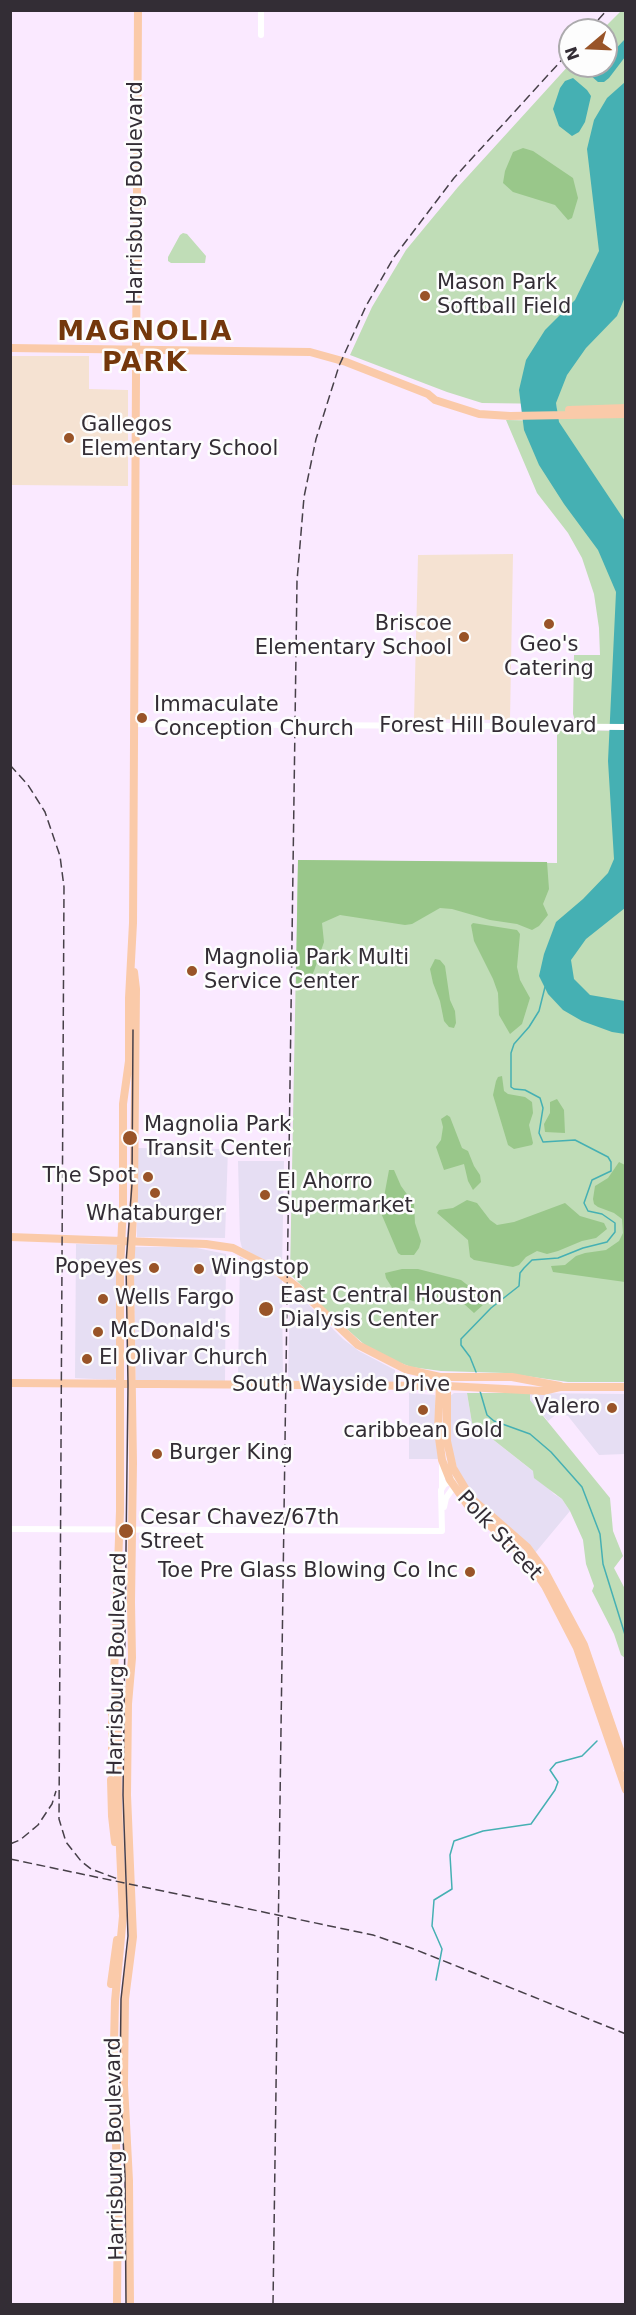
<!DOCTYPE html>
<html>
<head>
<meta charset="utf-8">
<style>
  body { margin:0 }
  #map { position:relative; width:636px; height:2315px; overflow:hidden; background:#fae9ff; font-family:"DejaVu Sans",sans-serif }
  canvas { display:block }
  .frame { position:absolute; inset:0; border:12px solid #332d35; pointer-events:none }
  .north { position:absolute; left:558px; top:18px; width:60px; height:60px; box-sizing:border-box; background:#fdfdfd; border:2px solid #acaaad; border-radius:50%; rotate:251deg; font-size:16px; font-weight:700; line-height:24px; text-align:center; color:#332d35 }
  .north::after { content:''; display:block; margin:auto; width:21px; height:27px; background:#995428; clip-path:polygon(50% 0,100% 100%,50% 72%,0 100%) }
</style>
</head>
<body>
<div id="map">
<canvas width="636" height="2315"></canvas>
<div class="frame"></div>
<div class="north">N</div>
</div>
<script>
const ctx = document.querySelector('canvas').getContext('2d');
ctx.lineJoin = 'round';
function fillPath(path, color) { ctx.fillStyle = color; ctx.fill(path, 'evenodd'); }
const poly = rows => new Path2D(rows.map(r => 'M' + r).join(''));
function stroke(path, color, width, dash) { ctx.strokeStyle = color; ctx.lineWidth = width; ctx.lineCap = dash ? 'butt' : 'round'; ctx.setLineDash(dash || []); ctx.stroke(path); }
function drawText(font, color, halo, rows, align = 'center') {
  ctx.font = font + ' "DejaVu Sans",sans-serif'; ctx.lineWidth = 5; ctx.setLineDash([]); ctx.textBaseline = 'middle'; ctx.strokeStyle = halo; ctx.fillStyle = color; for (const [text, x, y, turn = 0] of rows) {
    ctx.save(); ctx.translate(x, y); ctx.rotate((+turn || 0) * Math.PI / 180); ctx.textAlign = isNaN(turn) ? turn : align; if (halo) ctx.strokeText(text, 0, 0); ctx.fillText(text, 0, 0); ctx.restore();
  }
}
const commercial = poly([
  [136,1148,228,1149,225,1238,137,1237],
  [238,1161,284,1161,282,1271,242,1248,240,1240],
  [76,1244,118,1245,119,1376,114,1380,75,1378],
  [135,1247,192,1247,226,1254,225,1381,136,1380,133,1253],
  [240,1257,268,1271,282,1280,283,1382,240,1382,238,1378],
  [290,1286,343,1339,359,1351,395,1370,395,1382,288,1381],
  [409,1393,435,1395,439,1459,409,1459],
  [454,1393,467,1393,472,1423,534,1472,554,1494,562,1499,570,1511,535,1553,478,1502,459,1475,449,1439,450,1396],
  [530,1393,625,1394,625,1454,599,1455,568,1416,558,1413,548,1421,530,1400]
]);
const education = poly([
  [11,356,89,356,89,389,128,390,128,486,11,485],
  [513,554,510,720,414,719,418,555]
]);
const green = poly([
  [621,11,625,11,625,724,576,724,573,714,574,655,600,655,599,628,594,594,582,558,568,533,537,493,506,420,558,421,556,404,482,403,447,392,350,355,372,307,406,250,458,187,570,64,570,66,606,66,606,30,602,30],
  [183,233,187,234,206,256,205,263,171,263,168,261,168,257,180,235],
  [562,730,625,731,625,1382,568,1382,505,1373,441,1371,411,1367,385,1357,366,1346,331,1315,290,1274,298,860,557,863,557,735,558,732],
  [467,1393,530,1393,530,1400,610,1498,613,1531,623,1556,614,1568,625,1589,625,1658,621,1655,614,1634,592,1591,594,1586,586,1564,583,1540,570,1511,562,1499,534,1478,533,1471,472,1423]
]);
const forest = poly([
  [523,148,533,151,573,178,578,198,572,218,568,220,555,205,513,192,503,183,505,171,513,152],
  [298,860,547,862,549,889,543,904,548,915,539,926,532,930,517,924,490,920,452,909,440,908,412,924,405,925,340,915,322,923,324,942,314,971,310,979,296,985],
  [473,923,517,930,520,934,517,967,520,980,530,998,522,1024,510,1034,499,1015,498,993,493,979,474,941,471,925],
  [435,959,440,960,445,966,450,1000,455,1011,456,1023,454,1028,449,1027,444,1021,440,1001,433,983,430,969],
  [502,1076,504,1091,508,1094,525,1097,532,1102,533,1113,529,1125,533,1143,532,1145,514,1149,508,1145,493,1095,496,1081,498,1077],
  [557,1099,564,1110,565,1133,545,1132,544,1124,550,1113,550,1102],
  [447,1115,450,1117,462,1148,468,1151,474,1166,480,1175,481,1182,473,1190,468,1181,464,1164,444,1170,436,1147,441,1140,443,1127,441,1119],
  [619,1162,625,1165,625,1282,553,1272,551,1266,565,1265,576,1256,585,1253,606,1250,619,1241,623,1233,622,1219,614,1213,598,1207,594,1204,593,1199,595,1186,608,1178],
  [389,1170,394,1170,401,1186,414,1204,415,1223,421,1241,419,1248,414,1255,401,1255,398,1253,381,1213],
  [467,1200,477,1203,490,1220,497,1225,514,1222,565,1203,580,1216,604,1223,607,1229,596,1238,582,1241,558,1251,547,1254,537,1251,526,1257,519,1265,513,1267,474,1260,470,1257,468,1240,437,1213,439,1210,453,1208],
  [402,1269,418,1269,461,1280,470,1287,484,1292,492,1297,474,1313,462,1302,441,1297,416,1302,407,1299,396,1294,386,1278,385,1273]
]);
const water = poly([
  [625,39,625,57,609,78,604,82,598,82,590,75,593,66,606,66,606,59],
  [573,78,587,90,591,96,585,122,579,132,572,136,559,126,553,109,560,88,565,81],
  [625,82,625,297,617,316,586,348,567,375,556,403,559,422,625,521,625,908,586,939,571,960,574,979,590,995,625,1001,625,1034,612,1032,582,1021,563,1010,548,994,539,976,544,954,556,922,583,899,608,873,614,859,608,761,616,592,598,550,564,504,539,465,524,430,519,390,526,360,545,330,575,300,599,251,587,149,594,120,607,98]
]);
const stream = poly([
  [476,1372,470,1357,461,1345,461,1339,491,1308,519,1286,520,1273,524,1268,532,1260,558,1258,583,1248,607,1242,615,1232,615,1223,602,1214,588,1211,584,1203,592,1180,611,1171,611,1162,608,1157,575,1140,543,1142,539,1133,543,1108,540,1098,525,1090,514,1089,511,1087,511,1053,514,1044,529,1027,539,1011,545,987],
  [480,1391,487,1415,494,1421,530,1434,551,1452,582,1487,600,1534,603,1564,626,1638],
  [436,1980,442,1949,432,1926,434,1900,452,1889,450,1855,454,1841,483,1831,531,1824,555,1790,558,1782,550,1770,556,1763,582,1756,597,1741]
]);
const minor = poly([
  [261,10,261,35],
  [134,724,626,727],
  [442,1487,442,1464],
  [444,1507,446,1498,455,1485],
  [10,1529,442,1531,441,1490,444,1485,452,1480]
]);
const major = poly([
  [10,348,310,352,346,362,428,394,435,400,479,414,510,416,626,414],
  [569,410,626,408],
  [10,1237,206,1244,233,1248,274,1269,298,1288,358,1345,405,1369,440,1377,512,1377,560,1386],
  [10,1383,447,1386,543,1391,560,1387,626,1387],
  [440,1383,438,1431,442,1460,450,1480,471,1510,507,1540,529,1562,545,1586,577,1648,626,1790],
  [447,1383,447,1441,453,1468,471,1498,527,1547,544,1570,584,1645,626,1767],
  [112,1749,112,1711],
  [111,1780,112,1816,115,1842],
  [111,1984,117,1940],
  [117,2304,118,2184,113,2085,115,2001,123,1916,118,1804,117,1698,114,1675,120,1511,120,1269,123,1205,123,1104,129,1061,129,998,133,923,138,10],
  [130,2304,129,2181,124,2085,125,1999,133,1937,127,1795,128,1704,132,1658,131,1602,133,1463,130,1272,134,1197,136,989,134,972]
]);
const tram = poly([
  [126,2304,125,2175,120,2084,121,1999,128,1936,123,1795,128,1385,126,1263,132,1184,133,1030]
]);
const rail = poly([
  [589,30,607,10],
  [10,765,28,785,45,812,60,856,64,887,59,1819,66,1842,81,1861,91,1869,118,1879],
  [10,1844,20,1840,38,1825,52,1804,56,1791],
  [10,1859,373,1935,414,1949,626,2034],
  [273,2304,297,581,304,497,316,439,339,366,366,306,394,257,454,178,570,51]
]);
const markers = [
  [425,296,6,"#995428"],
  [69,438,6,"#995428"],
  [549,624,6,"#995428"],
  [464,637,6,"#995428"],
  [142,718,6,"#995428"],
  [192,971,6,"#995428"],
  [130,1138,8,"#995428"],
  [148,1177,6,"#995428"],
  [155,1193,6,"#995428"],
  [265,1195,6,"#995428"],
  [154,1268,6,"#995428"],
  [199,1269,6,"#995428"],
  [103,1299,6,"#995428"],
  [266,1309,8,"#995428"],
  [98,1332,6,"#995428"],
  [87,1359,6,"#995428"],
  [612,1408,6,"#995428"],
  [423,1410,6,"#995428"],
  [157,1454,6,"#995428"],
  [126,1531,8,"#995428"],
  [470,1572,6,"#995428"]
];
const streetNames = [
  ["Harrisburg Boulevard",137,193,-90],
  ["Forest Hill Boulevard",488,727],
  ["South Wayside Drive",341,1386],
  ["Polk Street",499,1536,47],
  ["Harrisburg Boulevard",118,1664,-89],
  ["Harrisburg Boulevard",116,2149,-91]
];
const poiNames = [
  ["Mason Park",437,284],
  ["Softball Field",437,308],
  ["Gallegos",81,426],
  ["Elementary School",81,450],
  ["Briscoe",452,625,"right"],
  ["Elementary School",452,649,"right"],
  ["Geo's",549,646,"center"],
  ["Catering",549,670,"center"],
  ["Immaculate",154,706],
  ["Conception Church",154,730],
  ["Magnolia Park Multi",204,959],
  ["Service Center",204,983],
  ["Magnolia Park",144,1126],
  ["Transit Center",144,1150],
  ["The Spot",136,1177,"right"],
  ["El Ahorro",277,1183],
  ["Supermarket",277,1207],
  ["Whataburger",155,1215,"center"],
  ["Popeyes",142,1268,"right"],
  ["Wingstop",211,1269],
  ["East Central Houston",280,1297],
  ["Dialysis Center",280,1321],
  ["Wells Fargo",115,1299],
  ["McDonald's",110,1332],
  ["El Olivar Church",99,1359],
  ["Valero",600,1408,"right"],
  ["caribbean Gold",423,1432,"center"],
  ["Burger King",169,1454],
  ["Cesar Chavez/67th",140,1519],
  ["Street",140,1543],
  ["Toe Pre Glass Blowing Co Inc",458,1572,"right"]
];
const districtNames = [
  ["MAGNOLIA",145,333],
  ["PARK",145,364]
];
fillPath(commercial, '#e6def3');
fillPath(education, '#f5e2d2');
fillPath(green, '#c0ddb7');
fillPath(forest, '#99c78a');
fillPath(water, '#45b0b3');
stroke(stream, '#45b0b3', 1.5);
stroke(minor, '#fff', 6);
stroke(major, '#facaa9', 8);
stroke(tram, '#474049', 1.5);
stroke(rail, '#474049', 1.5, [9, 4.5]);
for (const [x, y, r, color] of markers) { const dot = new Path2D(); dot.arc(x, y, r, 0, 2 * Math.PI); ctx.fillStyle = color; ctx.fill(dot); stroke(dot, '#fdfdfd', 2); }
drawText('21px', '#332d35', '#fdfdfd', streetNames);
drawText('21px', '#332d35', '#fdfdfd', poiNames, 'left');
ctx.letterSpacing = '1.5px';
drawText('bold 27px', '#74370b', '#fdfdfd', districtNames);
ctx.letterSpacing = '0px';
</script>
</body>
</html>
